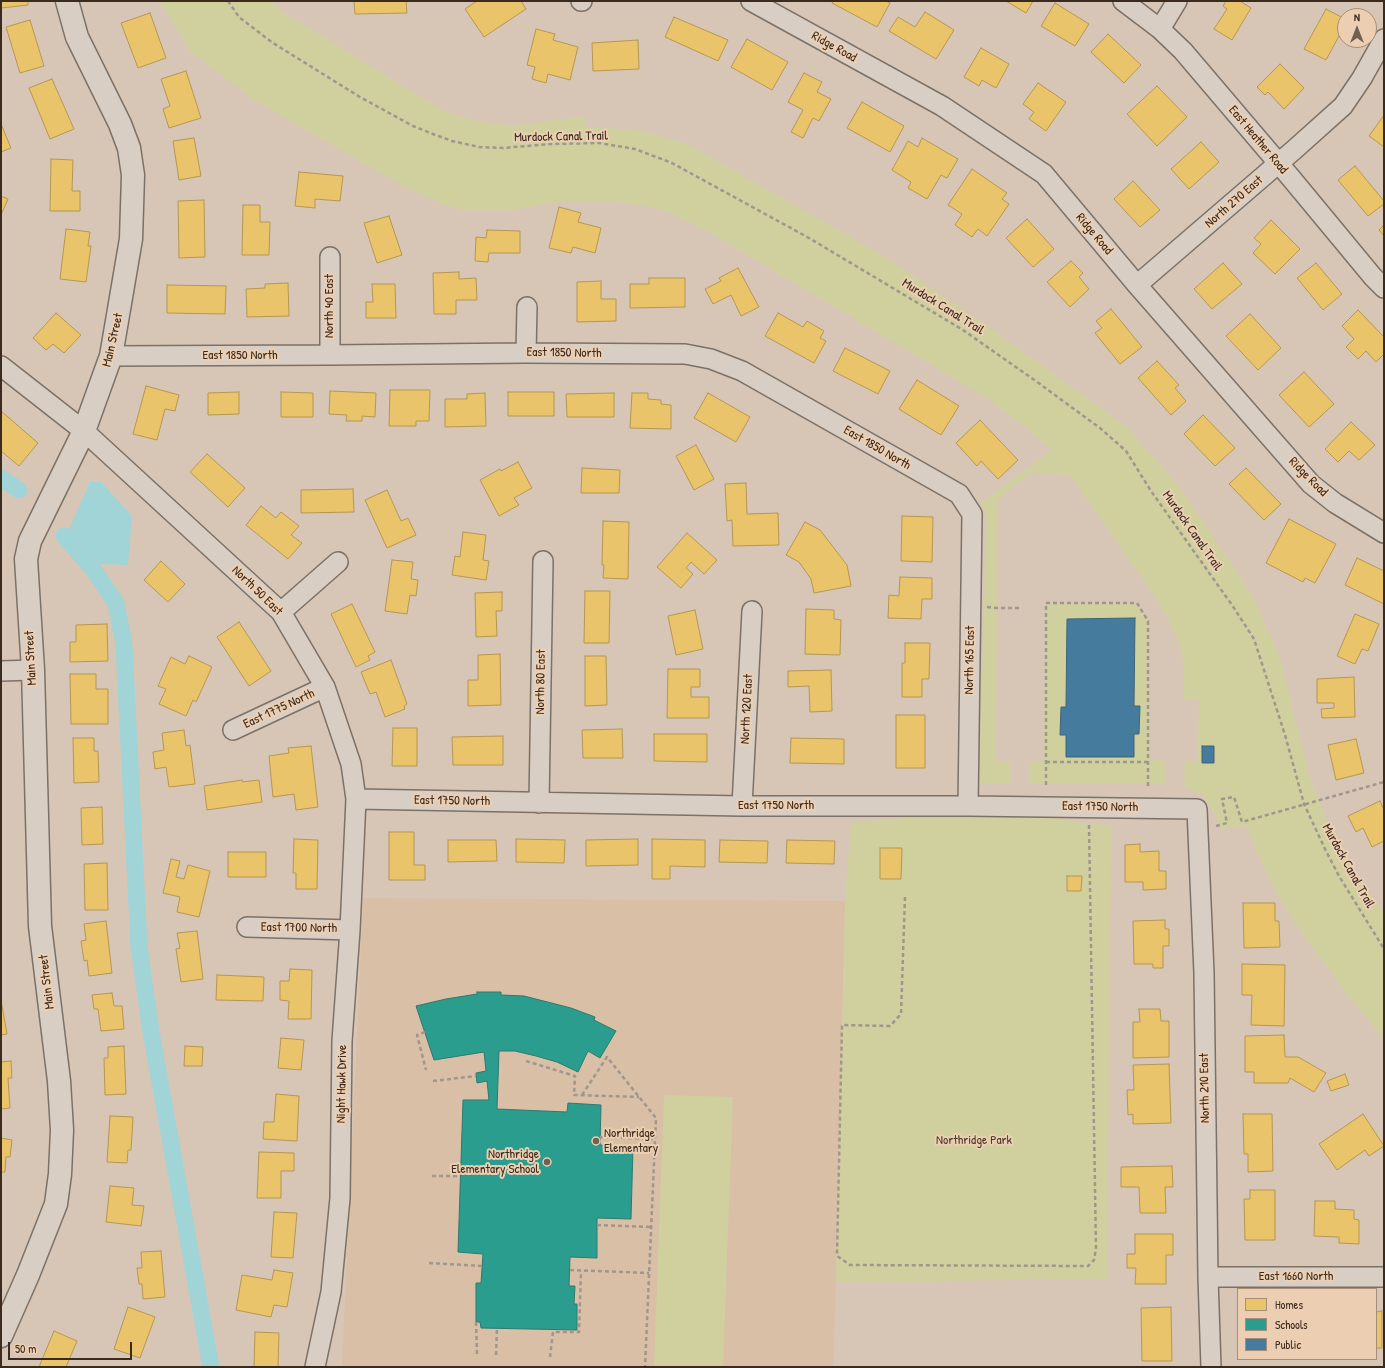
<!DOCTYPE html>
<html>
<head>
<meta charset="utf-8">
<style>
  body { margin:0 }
  #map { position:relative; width:1385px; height:1368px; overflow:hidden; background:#d7c6b5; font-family:"Patrick Hand",sans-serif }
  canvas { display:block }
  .frame { position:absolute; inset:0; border:2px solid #3b2a1e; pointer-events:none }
  .legend { position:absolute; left:1237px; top:1288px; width:140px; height:72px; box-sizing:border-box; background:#eccfb2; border:1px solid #a58d77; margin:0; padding:5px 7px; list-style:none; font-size:12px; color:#3b2a1e }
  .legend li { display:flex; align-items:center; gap:8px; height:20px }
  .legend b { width:20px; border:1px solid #a58d77 }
  .north { position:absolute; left:1337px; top:8px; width:40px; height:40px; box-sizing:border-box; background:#eccfb2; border:1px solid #a58d77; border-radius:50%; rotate:0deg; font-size:11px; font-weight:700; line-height:16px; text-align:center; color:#3b2a1e }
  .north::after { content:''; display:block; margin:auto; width:14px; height:18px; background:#726153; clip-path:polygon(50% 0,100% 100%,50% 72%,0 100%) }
  .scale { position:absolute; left:8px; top:1342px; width:124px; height:18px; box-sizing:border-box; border:2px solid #3b2a1e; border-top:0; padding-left:5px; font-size:12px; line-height:14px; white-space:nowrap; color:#3b2a1e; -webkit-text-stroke:3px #eccfb2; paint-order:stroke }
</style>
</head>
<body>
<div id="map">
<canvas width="1385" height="1368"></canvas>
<div class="frame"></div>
<ul class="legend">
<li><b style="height:11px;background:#e9c46a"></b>Homes</li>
<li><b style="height:11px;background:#2a9d8f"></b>Schools</li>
<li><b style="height:11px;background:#457b9d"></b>Public</li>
</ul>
<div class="north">N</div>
<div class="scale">50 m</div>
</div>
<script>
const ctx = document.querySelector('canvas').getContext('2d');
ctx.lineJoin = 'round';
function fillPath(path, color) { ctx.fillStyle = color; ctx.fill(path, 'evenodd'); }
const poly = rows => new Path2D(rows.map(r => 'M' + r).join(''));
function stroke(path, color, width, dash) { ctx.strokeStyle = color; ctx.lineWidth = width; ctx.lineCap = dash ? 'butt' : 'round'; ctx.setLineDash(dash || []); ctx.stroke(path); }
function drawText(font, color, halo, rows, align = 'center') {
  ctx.font = font + ' "Patrick Hand",sans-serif'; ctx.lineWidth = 4; ctx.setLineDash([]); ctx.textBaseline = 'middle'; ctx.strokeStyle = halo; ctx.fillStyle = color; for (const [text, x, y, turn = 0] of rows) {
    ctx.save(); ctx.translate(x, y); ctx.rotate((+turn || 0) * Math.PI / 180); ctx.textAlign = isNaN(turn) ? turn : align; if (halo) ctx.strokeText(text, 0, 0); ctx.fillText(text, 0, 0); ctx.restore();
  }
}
const built = poly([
  [363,898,845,901,836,1282,833,1367,342,1367]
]);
const green = poly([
  [160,1,272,1,281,11,419,96,446,112,473,120,512,126,584,116,586,127,640,130,687,144,884,256,980,321,1127,427,1181,489,1251,593,1279,655,1309,774,1333,837,1351,867,1384,913,1384,1038,1354,1003,1302,933,1277,894,1258,855,1247,826,1221,829,1217,818,1203,796,1185,787,1184,762,1198,761,1199,700,1185,700,1184,696,1184,664,1178,641,1169,619,1156,598,1070,475,1031,472,997,500,996,761,1010,761,1011,784,984,784,979,781,979,776,987,518,982,502,1052,450,1030,431,987,398,704,229,664,210,623,202,565,201,513,210,463,210,445,205,409,189,253,99,190,51],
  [1046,603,1137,603,1148,621,1149,760,1166,761,1166,784,1029,784,1030,765,1031,761,1043,761],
  [906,818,1051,818,1089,824,1111,825,1107,1279,836,1282,845,901,851,823],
  [664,1095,733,1097,723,1367,654,1367]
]);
const water = poly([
  [90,482,101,482,132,516,128,565,100,564,69,529]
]);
const homes = poly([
  [1,1,28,1,28,5,1,8,1,1],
  [354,1,406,1,407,13,355,14,354,1],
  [477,1,521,1,526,9,484,37,465,9,477,1],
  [833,1,886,1,890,3,877,27,832,3,833,1],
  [1006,1,1033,1,1026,13,1006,1],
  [1226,1,1240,1,1251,8,1232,40,1214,29,1227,9,1223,6,1226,1],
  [1055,3,1089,24,1075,46,1041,26,1055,3],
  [1326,9,1345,19,1345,25,1326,60,1304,49,1326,9],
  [925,12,954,30,936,59,889,31,898,17,915,27,925,12],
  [150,13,166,58,138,68,121,23,150,13],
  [674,17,728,40,718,61,665,37,674,17],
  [30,20,44,66,20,73,6,27,30,20],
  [536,29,555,34,553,40,578,47,570,80,548,74,546,83,532,79,535,67,527,65,536,29],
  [1108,34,1141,65,1124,83,1091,52,1108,34],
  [747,39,788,62,772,90,731,67,747,39],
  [638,40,639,69,593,71,592,43,638,40],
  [981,48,1009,64,996,88,982,80,979,86,964,77,981,48],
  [1280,64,1304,88,1284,109,1268,92,1265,95,1257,87,1280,64],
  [186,71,201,118,169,128,163,109,170,106,161,79,186,71],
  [804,73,822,82,817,92,831,99,819,121,813,118,803,138,791,132,803,110,788,102,804,73],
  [52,79,74,129,50,139,29,88,52,79],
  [1038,83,1066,102,1046,131,1029,119,1034,112,1023,104,1038,83],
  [1157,86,1187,117,1157,146,1127,114,1157,86],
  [862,102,904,126,890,152,847,128,862,102],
  [1384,115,1384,147,1369,136,1384,115],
  [1,124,11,148,1,152,1,124],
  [194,138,201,176,179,180,173,141,194,138],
  [922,138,958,159,947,178,941,175,927,199,908,188,911,182,892,170,908,141,918,147,922,138],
  [1201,142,1219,162,1189,189,1171,169,1201,142],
  [51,159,73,160,72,191,80,191,80,211,50,211,51,159],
  [1355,166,1384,201,1384,204,1368,216,1338,180,1355,166],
  [972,169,1007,193,1002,199,1009,204,987,236,978,229,972,237,955,225,962,214,948,205,972,169],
  [299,172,343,176,340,201,315,199,315,208,295,206,299,172],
  [1133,181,1160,210,1140,227,1114,199,1133,181],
  [1,196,8,199,1,215,1,196],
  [204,200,205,257,179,258,178,201,204,200],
  [243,205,260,205,260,222,270,222,269,255,242,255,243,205],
  [559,207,581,213,578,222,601,228,595,253,573,247,571,253,549,248,559,207],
  [389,216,402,255,377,263,364,223,389,216],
  [1027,219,1054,249,1033,267,1006,238,1027,219],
  [1271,220,1300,249,1275,274,1253,253,1261,244,1254,238,1271,220],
  [1384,225,1384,236,1379,230,1384,225],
  [66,229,90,232,88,246,91,246,86,282,60,279,66,229],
  [487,230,520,231,520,253,489,253,488,262,475,261,476,237,486,238,487,230],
  [1071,261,1083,273,1079,277,1089,289,1070,307,1047,282,1071,261],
  [1223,263,1242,284,1212,309,1194,289,1223,263],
  [1316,263,1342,294,1323,310,1297,278,1316,263],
  [738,268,759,307,741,316,731,295,713,304,705,289,721,281,719,278,738,268],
  [459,272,459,279,476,278,477,300,456,300,456,314,434,314,433,273,459,272],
  [649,278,685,278,685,307,630,308,630,284,649,284,649,278],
  [601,281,601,299,616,299,616,321,577,322,577,282,601,281],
  [288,283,289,316,247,317,246,289,265,288,265,284,288,283],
  [372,284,395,284,396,318,366,318,366,302,373,302,372,284],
  [167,285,226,286,225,314,167,313,167,285],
  [1111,309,1142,347,1120,364,1095,333,1102,328,1096,321,1111,309],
  [1358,310,1384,337,1384,354,1376,362,1366,351,1358,359,1346,347,1354,339,1342,326,1358,310],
  [56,313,81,335,64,353,53,344,46,350,33,338,56,313],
  [778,313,803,327,807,321,824,331,820,338,826,341,814,363,765,336,778,313],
  [1250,314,1281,348,1258,370,1226,336,1250,314],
  [845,348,890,371,878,394,833,371,845,348],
  [1157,361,1179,385,1175,388,1186,401,1171,415,1138,378,1157,361],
  [1304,372,1334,404,1309,427,1279,395,1304,372],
  [917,380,959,406,941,435,899,409,917,380],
  [146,386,179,395,175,411,165,409,157,440,133,434,146,386],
  [390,390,430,390,429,421,416,421,416,426,389,426,390,390],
  [330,391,376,393,375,417,362,416,362,421,346,421,347,415,329,414,330,391],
  [239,392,239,414,208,415,208,393,239,392],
  [281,392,313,393,313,417,281,417,281,392],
  [508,392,554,392,554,416,508,416,508,392],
  [485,393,486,426,445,427,445,399,467,399,467,394,485,393],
  [614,393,614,417,567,417,566,394,614,393],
  [632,393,648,393,648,399,661,400,661,404,671,405,671,429,630,428,632,393],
  [708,393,750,417,736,442,694,418,708,393],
  [1,411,38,443,19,466,1,451,1,411],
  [1203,415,1235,448,1215,466,1184,434,1203,415],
  [980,420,1018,460,998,479,981,461,977,466,956,443,980,420],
  [1351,422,1375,445,1359,460,1349,451,1338,462,1325,449,1351,422],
  [696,445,714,479,694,490,676,456,696,445],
  [207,454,245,488,228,507,190,472,207,454],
  [518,462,532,488,514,498,519,505,499,516,480,480,500,469,501,471,518,462],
  [582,468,620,470,619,493,581,493,582,468],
  [1246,468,1281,504,1264,520,1229,484,1246,468],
  [746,483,747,514,778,513,779,545,733,546,732,520,727,521,725,484,746,483],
  [353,489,354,512,301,513,301,490,353,489],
  [387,490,401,521,408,518,416,535,387,548,365,500,387,490],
  [261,506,276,518,281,512,299,526,291,535,302,543,288,559,246,525,261,506],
  [902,516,933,517,932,562,901,561,902,516],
  [1289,519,1336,544,1315,583,1305,578,1303,582,1266,563,1289,519],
  [603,521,629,522,628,579,603,578,604,565,602,565,603,521],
  [805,522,820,530,847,565,851,586,814,593,811,579,799,562,786,555,805,522],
  [463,532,486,535,483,560,489,561,486,580,452,575,455,556,460,557,463,532],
  [687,533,717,560,704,574,691,562,686,568,693,574,681,588,657,567,687,533],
  [1357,558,1384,571,1384,604,1345,585,1357,558],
  [392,560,413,562,411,579,418,580,416,596,410,595,407,614,385,611,392,560],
  [161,561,185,584,168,602,144,580,161,561],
  [900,577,932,578,932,599,922,599,921,619,888,618,889,595,899,596,900,577],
  [585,591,610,591,609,643,584,643,585,591],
  [502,592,502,611,496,611,497,636,476,637,475,593,502,592],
  [352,604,375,652,368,656,370,660,356,667,331,614,352,604],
  [806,609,834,610,834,619,841,620,840,655,805,654,806,609],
  [695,610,703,649,676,655,668,616,695,610],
  [1355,614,1379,624,1368,651,1362,649,1355,664,1337,656,1355,614],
  [239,622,271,671,249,686,217,637,239,622],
  [107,624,108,661,70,662,70,642,76,642,76,625,107,624],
  [905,643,930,643,929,679,922,679,922,697,902,697,902,663,905,663,905,643],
  [500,654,501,705,468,706,468,680,478,680,478,655,500,654],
  [189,656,212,667,196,702,193,700,186,716,159,704,166,689,158,686,171,657,185,664,189,656],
  [585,656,606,656,607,705,585,706,585,656],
  [391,660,407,704,404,706,405,709,385,717,376,692,370,694,361,672,391,660],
  [668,669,700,669,700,687,691,687,691,697,709,697,709,718,667,718,668,669],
  [831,670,832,711,810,712,809,686,788,687,788,671,831,670],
  [70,674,96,674,96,689,108,689,108,724,71,724,70,674],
  [1354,677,1355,717,1322,718,1321,709,1334,708,1334,703,1317,703,1317,679,1354,677],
  [896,715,925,715,925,768,896,768,896,715],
  [393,728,417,728,417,766,392,766,393,728],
  [622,729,623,758,583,758,582,730,622,729],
  [184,730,186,746,190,745,195,784,169,787,166,767,155,769,153,752,164,750,162,733,184,730],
  [654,734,707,734,707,762,654,761,654,734],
  [503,736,503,765,453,765,452,737,503,736],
  [73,738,94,738,94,751,98,751,99,782,74,783,73,738],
  [791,738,844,739,844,764,790,763,791,738],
  [1356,739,1364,773,1336,780,1328,745,1356,739],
  [311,746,318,807,296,810,294,794,273,797,269,756,289,753,288,748,311,746],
  [242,780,242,782,259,780,262,802,207,810,204,786,242,780],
  [1380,801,1384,810,1384,841,1372,847,1363,828,1356,832,1348,816,1380,801],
  [102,807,103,844,82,845,81,808,102,807],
  [389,832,414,832,414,865,425,865,425,880,389,880,389,832],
  [294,839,318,840,317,889,296,889,296,873,293,873,294,839],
  [516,839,565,840,564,863,516,862,516,839],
  [638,839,638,865,586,866,586,840,638,839],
  [652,839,705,840,705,867,670,866,670,879,652,879,652,839],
  [448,840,496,840,497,861,448,862,448,840],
  [720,840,768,841,767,863,719,862,720,840],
  [787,840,835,841,834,864,786,863,787,840],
  [1140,844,1140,852,1159,851,1159,871,1166,871,1166,889,1143,890,1143,882,1125,882,1125,845,1140,844],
  [880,848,902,848,901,879,880,879,880,848],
  [228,852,266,852,266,877,228,877,228,852],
  [171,859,180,861,176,877,184,879,188,865,210,871,199,917,177,912,180,897,163,893,171,859],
  [107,863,108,910,85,910,84,864,107,863],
  [1067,876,1082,876,1081,891,1067,891,1067,876],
  [1243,903,1275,903,1275,921,1279,921,1280,947,1244,948,1243,903],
  [1165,920,1165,929,1169,929,1169,946,1163,946,1163,968,1153,968,1153,964,1134,964,1133,921,1165,920],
  [106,921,112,973,89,976,87,960,84,961,81,941,86,940,84,924,106,921],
  [197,931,203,979,181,982,176,949,180,948,177,933,197,931],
  [1242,964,1285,965,1284,1026,1251,1025,1252,995,1242,995,1242,964],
  [290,969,312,970,311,1019,288,1019,289,1001,280,1000,280,981,289,981,290,969],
  [217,975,264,977,263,1001,216,1000,217,975],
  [112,993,114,1006,122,1006,124,1029,101,1031,98,1009,94,1009,92,995,112,993],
  [1,1000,7,1034,1,1035,1,1000],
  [1139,1009,1160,1009,1161,1021,1169,1021,1169,1057,1133,1058,1133,1022,1140,1022,1139,1009],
  [1284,1035,1285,1057,1298,1057,1326,1073,1314,1092,1290,1078,1288,1083,1254,1083,1254,1072,1245,1072,1245,1036,1284,1035],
  [281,1038,304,1040,301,1070,278,1068,281,1038],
  [124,1046,126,1094,105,1095,104,1058,108,1058,108,1047,124,1046],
  [185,1046,203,1047,202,1066,184,1066,185,1046],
  [11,1061,12,1078,8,1078,10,1108,1,1109,1,1062,11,1061],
  [1169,1064,1171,1123,1133,1124,1133,1114,1128,1115,1127,1090,1134,1090,1133,1065,1169,1064],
  [1345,1074,1349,1085,1331,1091,1327,1081,1345,1074],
  [276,1094,299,1096,297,1141,263,1139,264,1122,274,1122,276,1094],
  [1243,1114,1272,1114,1273,1171,1248,1172,1248,1154,1244,1154,1243,1114],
  [1363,1114,1384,1146,1369,1156,1365,1150,1337,1170,1319,1144,1363,1114],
  [110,1116,133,1117,131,1150,128,1150,127,1163,107,1162,110,1116],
  [1,1138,12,1140,10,1157,6,1157,5,1172,1,1172,1,1138],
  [259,1152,294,1153,294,1171,281,1171,281,1198,257,1198,259,1152],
  [1172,1166,1173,1187,1165,1187,1166,1213,1140,1213,1139,1187,1121,1187,1121,1167,1172,1166],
  [110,1186,134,1188,132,1205,144,1206,141,1226,106,1222,110,1186],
  [1250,1190,1275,1190,1275,1240,1245,1240,1244,1199,1250,1199,1250,1190],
  [1315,1201,1335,1201,1335,1209,1354,1210,1354,1219,1359,1220,1359,1244,1339,1243,1339,1237,1314,1236,1315,1201],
  [274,1212,297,1213,293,1258,271,1257,274,1212],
  [1135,1234,1173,1234,1173,1255,1166,1255,1166,1284,1135,1284,1136,1268,1127,1268,1127,1254,1135,1254,1135,1234],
  [161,1251,165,1297,143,1299,142,1284,139,1284,137,1268,142,1268,141,1252,161,1251],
  [274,1270,293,1273,287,1307,274,1305,271,1317,236,1310,242,1275,272,1280,274,1270],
  [128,1307,155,1317,140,1358,114,1349,128,1307],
  [1171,1307,1172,1361,1142,1361,1141,1308,1171,1307],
  [1382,1311,1382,1348,1376,1348,1376,1312,1382,1311],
  [54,1331,77,1341,66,1367,39,1367,54,1331],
  [255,1332,279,1333,278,1367,254,1367,255,1332]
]);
const schools = poly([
  [477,992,501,992,501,995,524,996,571,1008,595,1017,594,1020,616,1031,600,1058,588,1051,578,1072,557,1062,536,1056,515,1051,499,1051,497,1109,567,1112,568,1103,601,1105,600,1145,633,1147,631,1219,597,1218,597,1258,570,1257,569,1286,575,1286,574,1304,577,1304,577,1330,481,1328,480,1322,476,1322,476,1283,481,1283,483,1254,458,1252,463,1100,489,1100,487,1081,477,1083,476,1073,486,1071,484,1052,434,1060,416,1006,446,999,477,994,477,992]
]);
const public = poly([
  [1135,618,1134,706,1140,706,1139,734,1134,734,1134,757,1066,757,1066,735,1060,735,1061,707,1066,707,1067,619,1135,618],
  [1202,746,1214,746,1214,763,1202,763,1202,746]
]);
const canal = poly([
  [1,478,19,490],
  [64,536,93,569,116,603,124,644,139,947,151,1032,211,1367]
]);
const path = poly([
  [228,1,239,17,273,43,360,97,413,126,433,134,452,141,479,147,503,148,550,144,599,143,635,149,672,163,809,238,963,330,1033,379,1100,428,1126,451,1151,491,1232,605,1254,639,1285,735,1304,804,1326,851,1339,876,1384,949],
  [987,607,997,608,1020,608],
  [1046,762,1148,762],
  [1046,785,1046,603,1137,603,1148,621,1148,786],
  [1216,826,1227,823,1222,799,1234,797,1242,822,1384,782],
  [905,897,901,1014,890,1026,842,1025,837,1256,850,1265,1088,1266,1094,1260,1096,1249,1089,825],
  [425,1032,417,1035,426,1070],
  [526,1061,575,1076,574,1095,639,1097],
  [433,1081,476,1076],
  [582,1095,607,1057,656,1118,645,1367],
  [600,1137,655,1139],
  [432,1176,460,1176],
  [597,1225,651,1227],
  [429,1263,482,1266],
  [570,1270,649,1273],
  [476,1322,477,1355],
  [496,1355,497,1328],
  [550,1357,553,1332,579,1332,581,1271]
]);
const street = poly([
  [581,1,582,1],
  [751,1,942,106,1044,174,1137,285,1311,484,1335,503,1384,533],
  [1123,1,1160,29,1183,51,1291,178,1373,277,1384,288],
  [1160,29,1177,1],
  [1137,285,1295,149,1343,106,1362,78,1384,39],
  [526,353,527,307],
  [330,355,330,257],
  [111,356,330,355,526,353,685,354,711,359,742,371,959,494,972,514,968,806],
  [1,366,84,431,281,612,325,687,351,764,356,799,350,930,342,1041,340,1198,331,1292,315,1367],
  [281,612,338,562],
  [1,671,33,670],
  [233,730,325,687],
  [356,799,742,806,968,806,1197,809,1204,973,1208,1277,1211,1367],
  [539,803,543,561],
  [742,806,752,611],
  [247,927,350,930],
  [1208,1277,1384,1277]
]);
const secondary = poly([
  [1,1336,28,1275,56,1204,60,1174,62,1130,59,1081,40,926,33,670,26,559,30,541,84,431,111,356,131,239,133,175,129,148,120,124,77,37,67,1]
]);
const markers = [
  [596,1141,4,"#726153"],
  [547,1162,4,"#726153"]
];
const streetNames = [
  ["Ridge Road",834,47,29],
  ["Murdock Canal Trail",561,137,-1],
  ["East Heather Road",1258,140,50],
  ["North 270 East",1234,202,-41],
  ["Ridge Road",1094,234,50],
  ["North 40 East",330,306,-90],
  ["Murdock Canal Trail",943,307,32],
  ["Main Street",113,340,-77],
  ["East 1850 North",564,353,1],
  ["East 1850 North",240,356],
  ["East 1850 North",877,448,30],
  ["Ridge Road",1308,477,45],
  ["Murdock Canal Trail",1192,531,55],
  ["North 50 East",257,591,44],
  ["Main Street",31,658,-93],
  ["North 165 East",970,660,-89],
  ["North 80 East",541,682,-89],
  ["East 1775 North",279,709,-25],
  ["North 120 East",747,709,-87],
  ["East 1750 North",452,801,1],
  ["East 1750 North",776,806],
  ["East 1750 North",1100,807,1],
  ["Murdock Canal Trail",1348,866,61],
  ["East 1700 North",299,928,1],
  ["Main Street",47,982,-97],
  ["Night Hawk Drive",342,1084,-89],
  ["North 210 East",1205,1088,-91],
  ["East 1660 North",1296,1277]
];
const poiNames = [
  ["Northridge",604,1134],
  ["Elementary",604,1149],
  ["Northridge",539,1155,"right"],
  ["Elementary School",539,1170,"right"]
];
const parkNames = [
  ["Northridge Park",974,1141]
];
fillPath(built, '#d9bfa6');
fillPath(green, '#cfd09e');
fillPath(water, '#a1d4d6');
fillPath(homes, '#e9c46a');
stroke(homes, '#b59653', 1);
fillPath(schools, '#2a9d8f');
stroke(schools, '#2f7a6d', 1);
fillPath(public, '#457b9d');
stroke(public, '#426377', 1);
stroke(canal, '#a1d4d6', 17);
stroke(street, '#7c7167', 22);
stroke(secondary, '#7c7167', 25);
stroke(path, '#a0968d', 2.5, [4, 3]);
stroke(street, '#d9cec3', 19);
stroke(secondary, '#d9cec3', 22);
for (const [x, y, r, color] of markers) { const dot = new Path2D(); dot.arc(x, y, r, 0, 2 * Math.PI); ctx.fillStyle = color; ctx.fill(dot); stroke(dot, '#eccfb2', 1.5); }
drawText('13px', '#3b2a1e', '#eccfb2', streetNames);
drawText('13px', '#3b2a1e', '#eccfb2', poiNames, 'left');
drawText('13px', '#493b29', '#eccfb2', parkNames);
</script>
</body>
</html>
